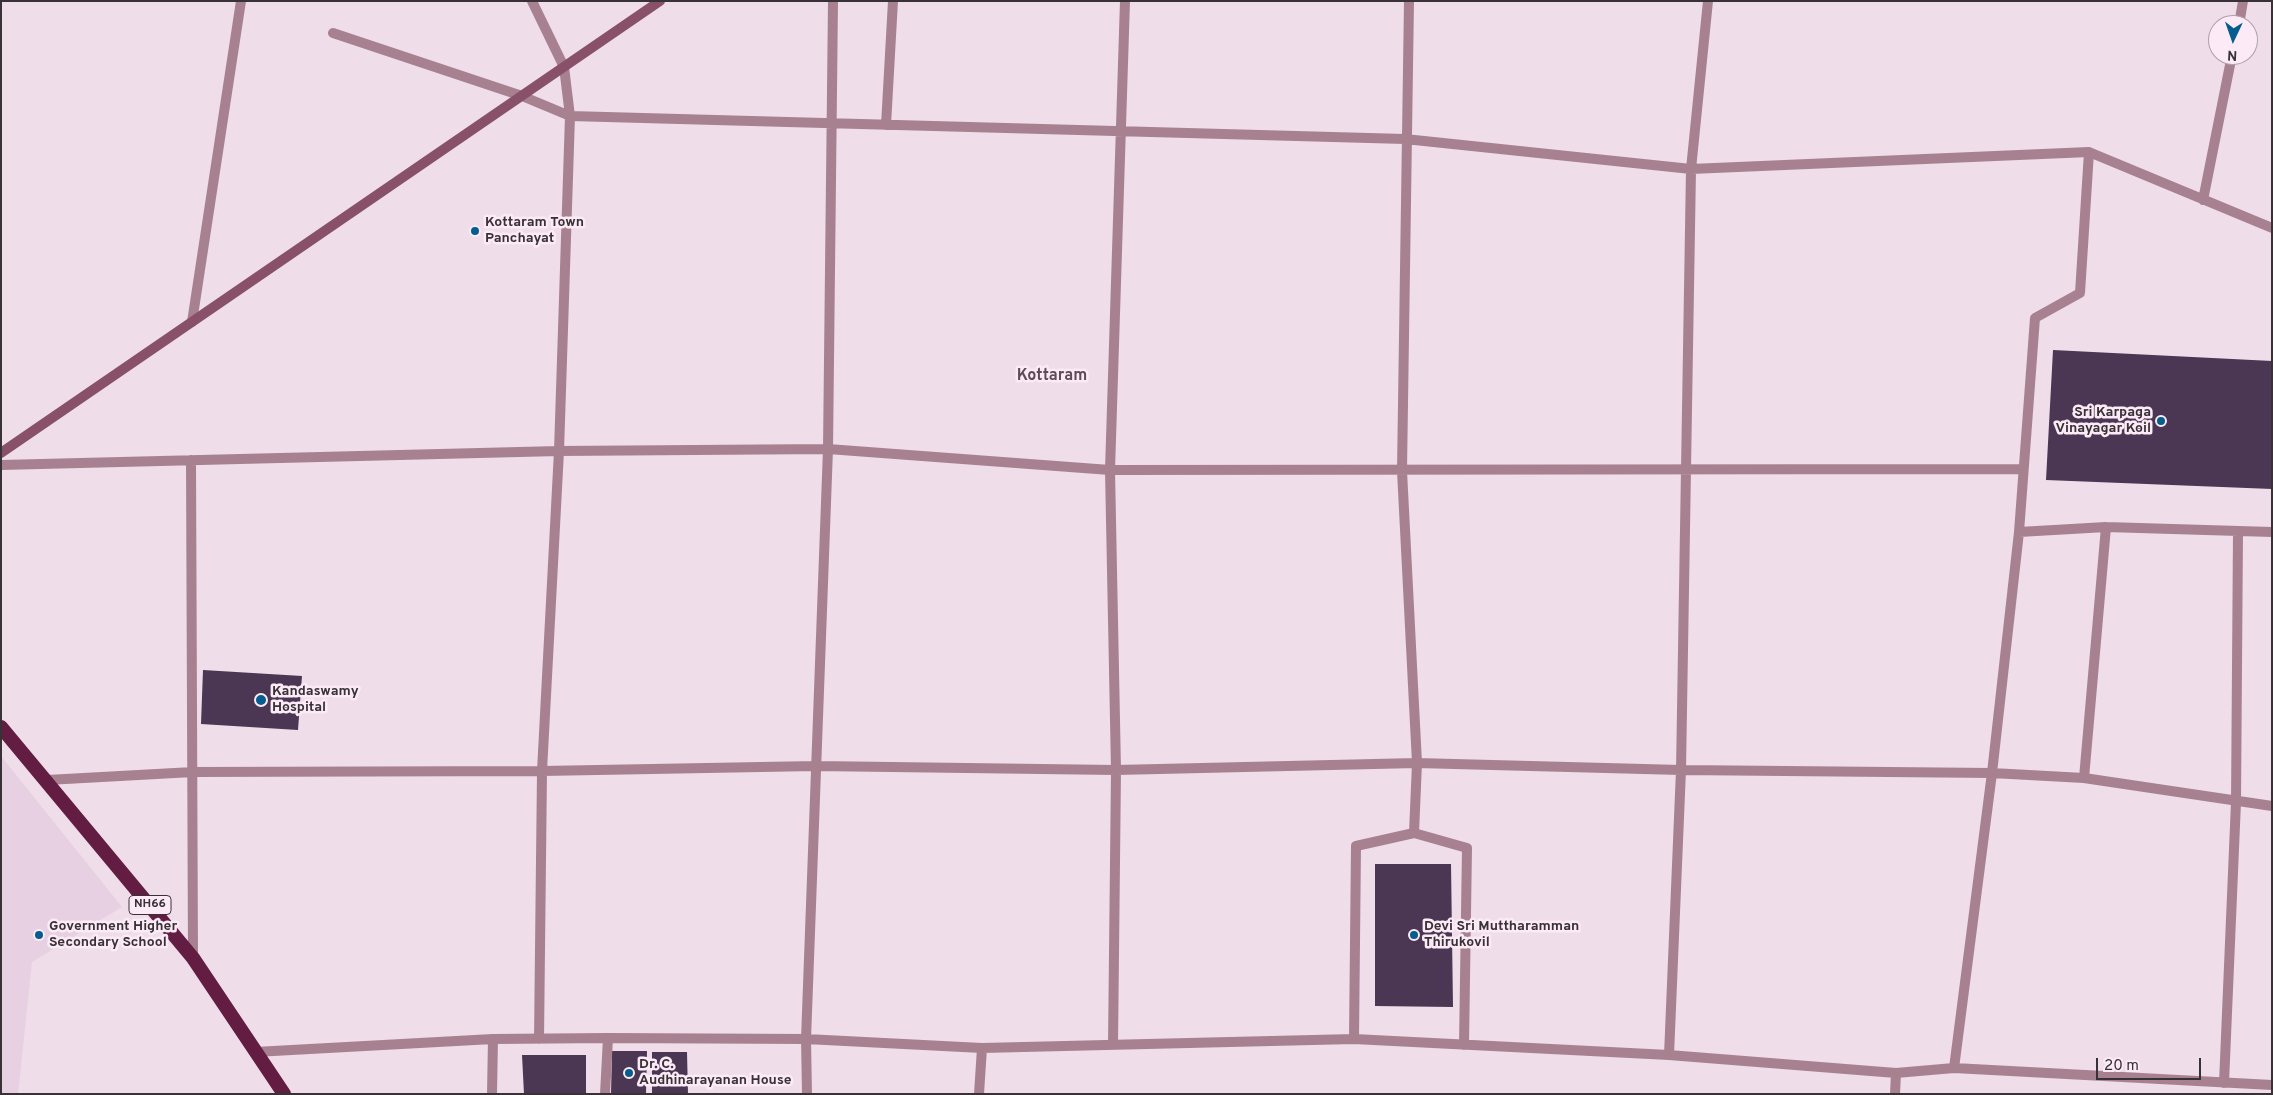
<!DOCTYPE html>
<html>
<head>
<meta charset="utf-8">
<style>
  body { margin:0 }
  #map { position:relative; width:2273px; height:1095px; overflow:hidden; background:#efddea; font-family:Overpass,sans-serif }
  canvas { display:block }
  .frame { position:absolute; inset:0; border:2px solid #383136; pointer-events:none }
  .north { position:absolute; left:2208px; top:15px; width:50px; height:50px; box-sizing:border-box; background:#fceaf7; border:1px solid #aea0aa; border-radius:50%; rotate:183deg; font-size:14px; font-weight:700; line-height:20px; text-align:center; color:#383136 }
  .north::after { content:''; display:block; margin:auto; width:18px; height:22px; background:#035d8e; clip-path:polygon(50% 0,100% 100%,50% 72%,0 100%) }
  .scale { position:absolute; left:2096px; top:1058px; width:105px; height:22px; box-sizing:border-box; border:2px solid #383136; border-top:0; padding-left:6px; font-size:15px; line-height:18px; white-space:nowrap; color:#383136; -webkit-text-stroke:4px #fceaf7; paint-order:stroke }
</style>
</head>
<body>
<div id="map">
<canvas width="2273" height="1095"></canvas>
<div class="frame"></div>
<div class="north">N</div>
<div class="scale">20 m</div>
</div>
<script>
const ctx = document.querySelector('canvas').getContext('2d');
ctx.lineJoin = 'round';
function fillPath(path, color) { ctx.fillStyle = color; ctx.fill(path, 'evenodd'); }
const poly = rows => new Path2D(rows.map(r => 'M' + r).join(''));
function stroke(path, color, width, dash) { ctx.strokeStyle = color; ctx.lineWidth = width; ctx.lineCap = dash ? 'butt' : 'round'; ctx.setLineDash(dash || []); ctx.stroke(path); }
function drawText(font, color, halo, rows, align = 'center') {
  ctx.font = font + ' Overpass,sans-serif'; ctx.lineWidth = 5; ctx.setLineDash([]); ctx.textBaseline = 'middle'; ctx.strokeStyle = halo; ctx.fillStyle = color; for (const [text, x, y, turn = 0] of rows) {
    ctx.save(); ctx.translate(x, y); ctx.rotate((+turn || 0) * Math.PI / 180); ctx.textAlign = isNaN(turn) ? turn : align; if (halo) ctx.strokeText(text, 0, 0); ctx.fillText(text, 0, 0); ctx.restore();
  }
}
const built = poly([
  [1,756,122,907,32,962,18,1094,1,1094]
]);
const building = poly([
  [2053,350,2272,361,2272,489,2046,480],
  [203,670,302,676,298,730,201,724],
  [1375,864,1451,864,1453,1007,1375,1006],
  [612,1051,647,1051,646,1094,611,1094],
  [652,1052,687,1052,688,1094,652,1094],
  [522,1055,586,1055,586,1094,524,1094]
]);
const minor = poly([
  [532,1,564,67,570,116,1405,139,1691,169,2089,152,2272,228],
  [1409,1,1402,471,1417,763,1414,833],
  [2239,25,2243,1],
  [333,33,522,96,570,116,559,451,542,771,539,1039],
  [886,125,893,1],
  [2203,200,2232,55],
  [192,322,241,1],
  [191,460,193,958],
  [1,465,559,451,828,449,1110,470,2023,469],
  [2019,532,2106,527,2272,532],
  [2084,778,2106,527],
  [47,780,193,772,542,771,816,766,1116,770,1417,763,1681,770,1992,773,2084,778,2272,806],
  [1354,1039,1356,846,1414,833,1467,848,1464,1045],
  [1113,1045,1116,770,1110,470,1125,1],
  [255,1052,493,1039,608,1038,806,1039,982,1048,1354,1039,1669,1055,1896,1073,1954,1068,2272,1085],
  [1669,1055,1681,770,1691,169,1708,1],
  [1954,1068,1992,773,2019,532,2035,318,2080,293,2089,152],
  [2224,1083,2236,802,2238,532],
  [492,1094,493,1039],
  [605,1094,608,1038],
  [807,1094,806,1039,828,449,833,1],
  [979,1094,982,1048],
  [1895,1094,1896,1073]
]);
const secondary = poly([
  [1,453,660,1]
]);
const trunk = poly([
  [1,727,193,958,284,1094]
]);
const markers = [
  [475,231,5,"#035d8e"],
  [2161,421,5,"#035d8e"],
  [261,700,6,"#035d8e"],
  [39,935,5,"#035d8e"],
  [1414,935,5,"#035d8e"],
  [629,1073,5,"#035d8e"]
];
const shields = [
  [150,905,42]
];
const shieldNames = [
  ["NH66",150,905]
];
const poiNames = [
  ["Kottaram Town",485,223],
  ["Panchayat",485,239],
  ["Sri Karpaga",2151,413,"right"],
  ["Vinayagar Koil",2151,429,"right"],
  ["Kandaswamy",272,692],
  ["Hospital",272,708],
  ["Government Higher",49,927],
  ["Secondary School",49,943],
  ["Devi Sri Muttharamman",1424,927],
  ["Thirukovil",1424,943],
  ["Dr. C.",639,1065],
  ["Audhinarayanan House",639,1081]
];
const quarterNames = [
  ["Kottaram",1052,377]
];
fillPath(built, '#e7d0e2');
fillPath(building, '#4b3653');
stroke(minor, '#a88190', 10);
stroke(secondary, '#885169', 10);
stroke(trunk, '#641d42', 14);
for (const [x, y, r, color] of markers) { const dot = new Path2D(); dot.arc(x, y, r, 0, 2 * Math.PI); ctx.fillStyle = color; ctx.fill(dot); stroke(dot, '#fceaf7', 2); }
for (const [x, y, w] of shields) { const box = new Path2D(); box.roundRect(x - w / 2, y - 9.5, w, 19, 4); ctx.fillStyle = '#fceaf7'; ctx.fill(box); stroke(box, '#383136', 1); }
drawText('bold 12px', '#383136', null, shieldNames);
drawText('bold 14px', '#383136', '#fceaf7', poiNames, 'left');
drawText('bold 16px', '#5c4d58', '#fceaf7', quarterNames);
</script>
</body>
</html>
